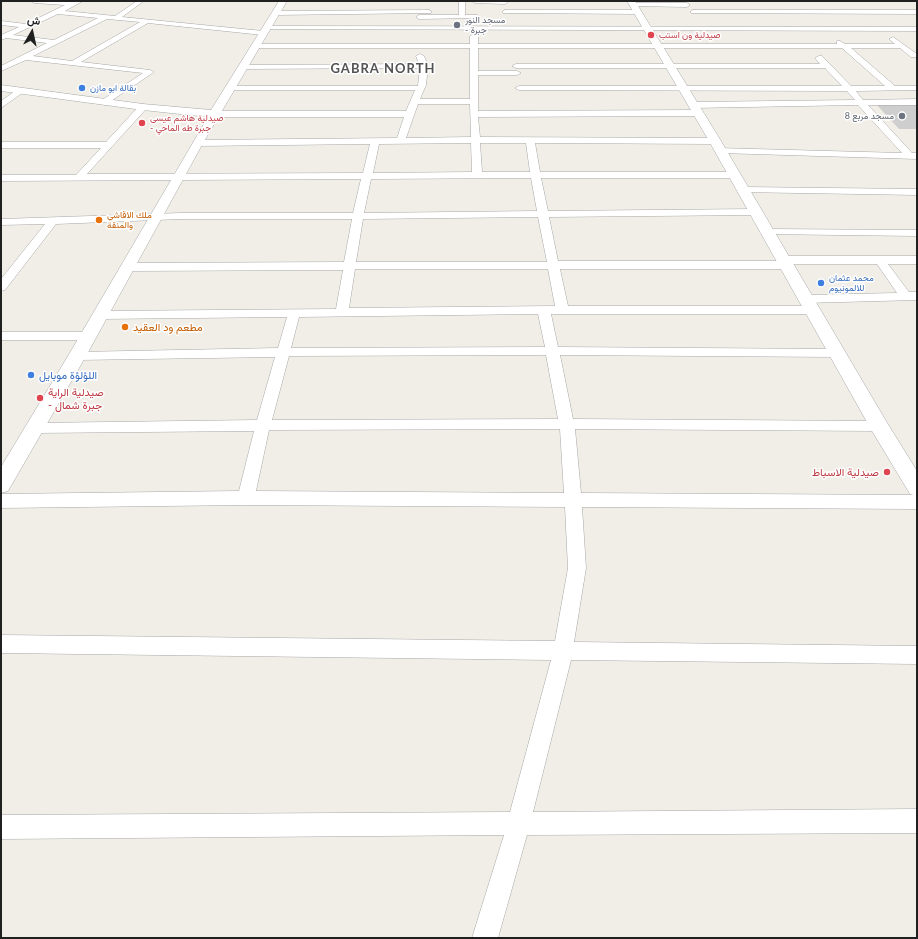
<!DOCTYPE html>
<html>
<head>
<meta charset="utf-8">
<style>
  body { margin:0 }
  #map { position:relative; width:918px; height:939px; overflow:hidden; background:#f1eee7; font-family:Lato,Vazirmatn,sans-serif }
  canvas { display:block }
  .frame { position:absolute; inset:0; border:2px solid #202020; pointer-events:none }
  .north { position:absolute; left:12px; top:12px; width:40px; height:40px; -webkit-text-stroke:3px #fff; paint-order:stroke; rotate:9deg; font-size:11px; font-weight:700; line-height:16px; text-align:center; color:#202020 }
  .north::after { content:''; display:block; margin:auto; width:14px; height:18px; background:#202020; clip-path:polygon(50% 0,100% 100%,50% 72%,0 100%) }
</style>
</head>
<body>
<div id="map">
<canvas width="918" height="939"></canvas>
<div class="frame"></div>
<div class="north">ش</div>
</div>
<script>
const ctx = document.querySelector('canvas').getContext('2d');
ctx.lineJoin = 'round';
function fillPath(path, color) { ctx.fillStyle = color; ctx.fill(path, 'evenodd'); }
const poly = rows => new Path2D(rows.map(r => 'M' + r).join(''));
function stroke(path, color, width, dash) { ctx.strokeStyle = color; ctx.lineWidth = width; ctx.lineCap = dash ? 'butt' : 'round'; ctx.setLineDash(dash || []); ctx.stroke(path); }
function drawText(font, color, halo, rows, align = 'center') {
  ctx.font = font + ' Lato,Vazirmatn,sans-serif'; ctx.lineWidth = 3; ctx.setLineDash([]); ctx.textBaseline = 'middle'; ctx.strokeStyle = halo; ctx.fillStyle = color; for (const [text, x, y, turn = 0] of rows) {
    ctx.save(); ctx.translate(x, y); ctx.rotate((+turn || 0) * Math.PI / 180); ctx.textAlign = isNaN(turn) ? turn : align; if (halo) ctx.strokeText(text, 0, 0); ctx.fillText(text, 0, 0); ctx.restore();
  }
}
const religious = poly([
  [876,104,917,104,917,129,899,129]
]);
const minor = poly([
  [31,1,83,1,65,11,115,16,137,1,144,1,122,17,263,31,266,33,263,35,148,23,81,62,150,70,154,72,105,105,102,104,101,102,102,100,143,73,26,60,1,71,1,66,47,43,6,38,1,40,1,35,19,27,1,25,1,21,26,24,65,5,34,3,31,1],
  [58,14,98,18,54,40,13,35,58,14],
  [107,19,140,22,72,61,33,56,107,19],
  [459,1,465,1,465,15,477,15,480,17,479,18,419,19,416,17,419,15,459,15,459,1],
  [472,1,507,1,508,2,505,4,475,3,472,1],
  [634,3,687,3,690,5,687,7,632,6,632,4,634,3],
  [429,10,431,11,431,13,275,15,272,13,275,11,429,10],
  [505,10,638,10,641,12,638,14,503,13,503,11,505,10],
  [693,10,917,10,917,14,691,13,691,11,693,10],
  [267,26,917,27,917,31,265,29,265,27,267,26],
  [474,34,478,36,478,44,837,44,837,41,840,41,845,44,895,44,889,39,893,37,917,54,917,57,911,57,900,48,851,48,895,86,917,86,917,90,856,91,863,100,917,99,917,105,868,105,912,153,917,153,917,159,720,153,717,152,715,150,717,148,902,153,858,105,692,108,688,105,692,102,855,100,847,91,519,90,515,88,519,86,842,86,825,68,516,68,512,66,516,64,820,64,815,58,819,56,822,56,851,86,885,86,842,48,478,48,478,71,517,71,521,73,517,75,478,75,478,111,698,110,702,113,698,116,478,117,480,137,715,138,720,141,715,144,535,143,540,172,733,172,738,175,733,178,541,178,548,211,755,209,760,212,755,215,549,217,558,261,778,261,777,260,779,258,783,256,917,256,917,264,888,264,909,292,917,292,917,300,804,303,800,302,798,299,800,296,804,295,897,293,877,264,791,264,792,265,790,267,786,269,560,269,568,306,811,306,815,307,817,310,815,313,811,314,551,314,558,347,835,349,840,350,842,353,840,356,835,357,560,355,573,419,879,421,884,422,887,426,884,430,879,431,575,429,581,493,917,495,917,509,582,507,586,568,574,642,917,646,917,664,571,660,533,812,917,809,917,833,527,835,498,938,472,938,504,835,1,839,1,815,510,812,551,660,1,653,1,635,555,641,568,568,565,507,246,505,1,508,1,494,239,491,254,431,34,433,29,432,26,428,29,424,34,423,257,420,275,357,77,360,72,359,70,356,72,353,77,352,278,348,287,317,99,319,94,318,93,315,94,312,99,311,336,309,343,270,128,271,124,270,122,267,124,264,128,263,344,262,352,219,181,219,56,224,5,290,1,291,1,279,45,224,1,225,1,219,181,213,353,213,361,179,1,181,1,175,76,175,101,148,1,148,1,142,106,142,140,105,143,104,147,107,146,109,87,174,363,173,370,144,197,146,192,143,197,140,397,138,404,117,215,117,211,114,215,111,406,111,415,90,230,90,226,88,230,86,418,86,420,68,240,69,240,65,243,65,419,64,416,56,420,54,424,56,428,66,426,85,420,99,470,99,470,48,255,48,251,46,252,44,470,44,470,36,474,34],
  [418,104,470,104,471,137,406,138,418,104],
  [471,143,472,172,373,173,379,144,471,143],
  [480,143,526,143,530,172,482,172,480,143],
  [531,178,537,211,364,213,371,179,531,178],
  [538,217,547,262,356,262,363,219,538,217],
  [355,269,548,269,555,306,349,308,355,269],
  [538,314,545,347,291,348,299,317,538,314],
  [546,355,558,419,272,420,289,356,546,355],
  [560,429,564,493,256,491,269,430,560,429],
  [18,89,21,89,25,91,1,108,1,101,18,89],
  [742,187,917,189,917,195,738,192,737,190,738,188,742,187],
  [766,229,917,230,917,236,762,234,760,232,762,230,766,229],
  [1,332,88,332,93,333,95,336,93,339,88,340,1,340,1,332]
]);
const tertiary = poly([
  [279,1,287,1,203,143,86,356,8,491,1,493,1,467,68,356,208,117,143,110,1,91,1,85,143,104,211,110,279,1],
  [627,1,635,1,721,141,886,421,917,471,917,496,910,494,872,431,709,141,627,1]
]);
const markers = [
  [457,25,4,"#6b7280"],
  [651,35,4,"#e0444e"],
  [82,88,4,"#3f7fe0"],
  [902,116,4,"#6b7280"],
  [142,123,4,"#e0444e"],
  [99,220,4,"#e8710a"],
  [821,283,4,"#3f7fe0"],
  [125,327,4,"#e8710a"],
  [31,375,4,"#3f7fe0"],
  [40,398,4,"#e0444e"],
  [887,472,4,"#e0444e"]
];
const farWorshipnames = [
  ["مسجد النور",465,20],
  ["- جبرة",465,30],
  ["مسجد مربع 8",894,116,"right"]
];
const farHealthnames = [
  ["صيدلية ون استب",659,35],
  ["صيدلية هاشم عيسى",150,118],
  ["- جبرة طه الماحي",150,128]
];
const farShopnames = [
  ["بقالة ابو مازن",90,88],
  ["محمد عثمان",829,278],
  ["للالمونيوم",829,288]
];
const farFoodnames = [
  ["ملك الاقاشي",107,215],
  ["والمنقة",107,225]
];
const foodNames = [
  ["مطعم ود العقيد",133,327]
];
const shopNames = [
  ["اللؤلؤة موبايل",39,375]
];
const healthNames = [
  ["صيدلية الراية",48,392],
  ["- جبرة شمال",48,405],
  ["صيدلية الاسباط",879,472,"right"]
];
const farDistrictnames = [
  ["GABRA NORTH",383,69]
];
fillPath(religious, '#cecece');
stroke(minor, '#a7a7a7', 1);
stroke(tertiary, '#a7a7a7', 1);
fillPath(minor, '#fff');
fillPath(tertiary, '#fff');
for (const [x, y, r, color] of markers) { const dot = new Path2D(); dot.arc(x, y, r, 0, 2 * Math.PI); ctx.fillStyle = color; ctx.fill(dot); stroke(dot, '#fff', 1.5); }
drawText('9px', '#5b616d', '#fff', farWorshipnames, 'left');
drawText('9px', '#be3a42', '#fff', farHealthnames, 'left');
drawText('9px', '#366cbe', '#fff', farShopnames, 'left');
drawText('9px', '#c56008', '#fff', farFoodnames, 'left');
drawText('11px', '#c56008', '#fff', foodNames, 'left');
drawText('11px', '#366cbe', '#fff', shopNames, 'left');
drawText('11px', '#be3a42', '#fff', healthNames, 'left');
ctx.letterSpacing = '1px';
drawText('bold 13px', '#535353', '#fff', farDistrictnames);
ctx.letterSpacing = '0px';
</script>
</body>
</html>
